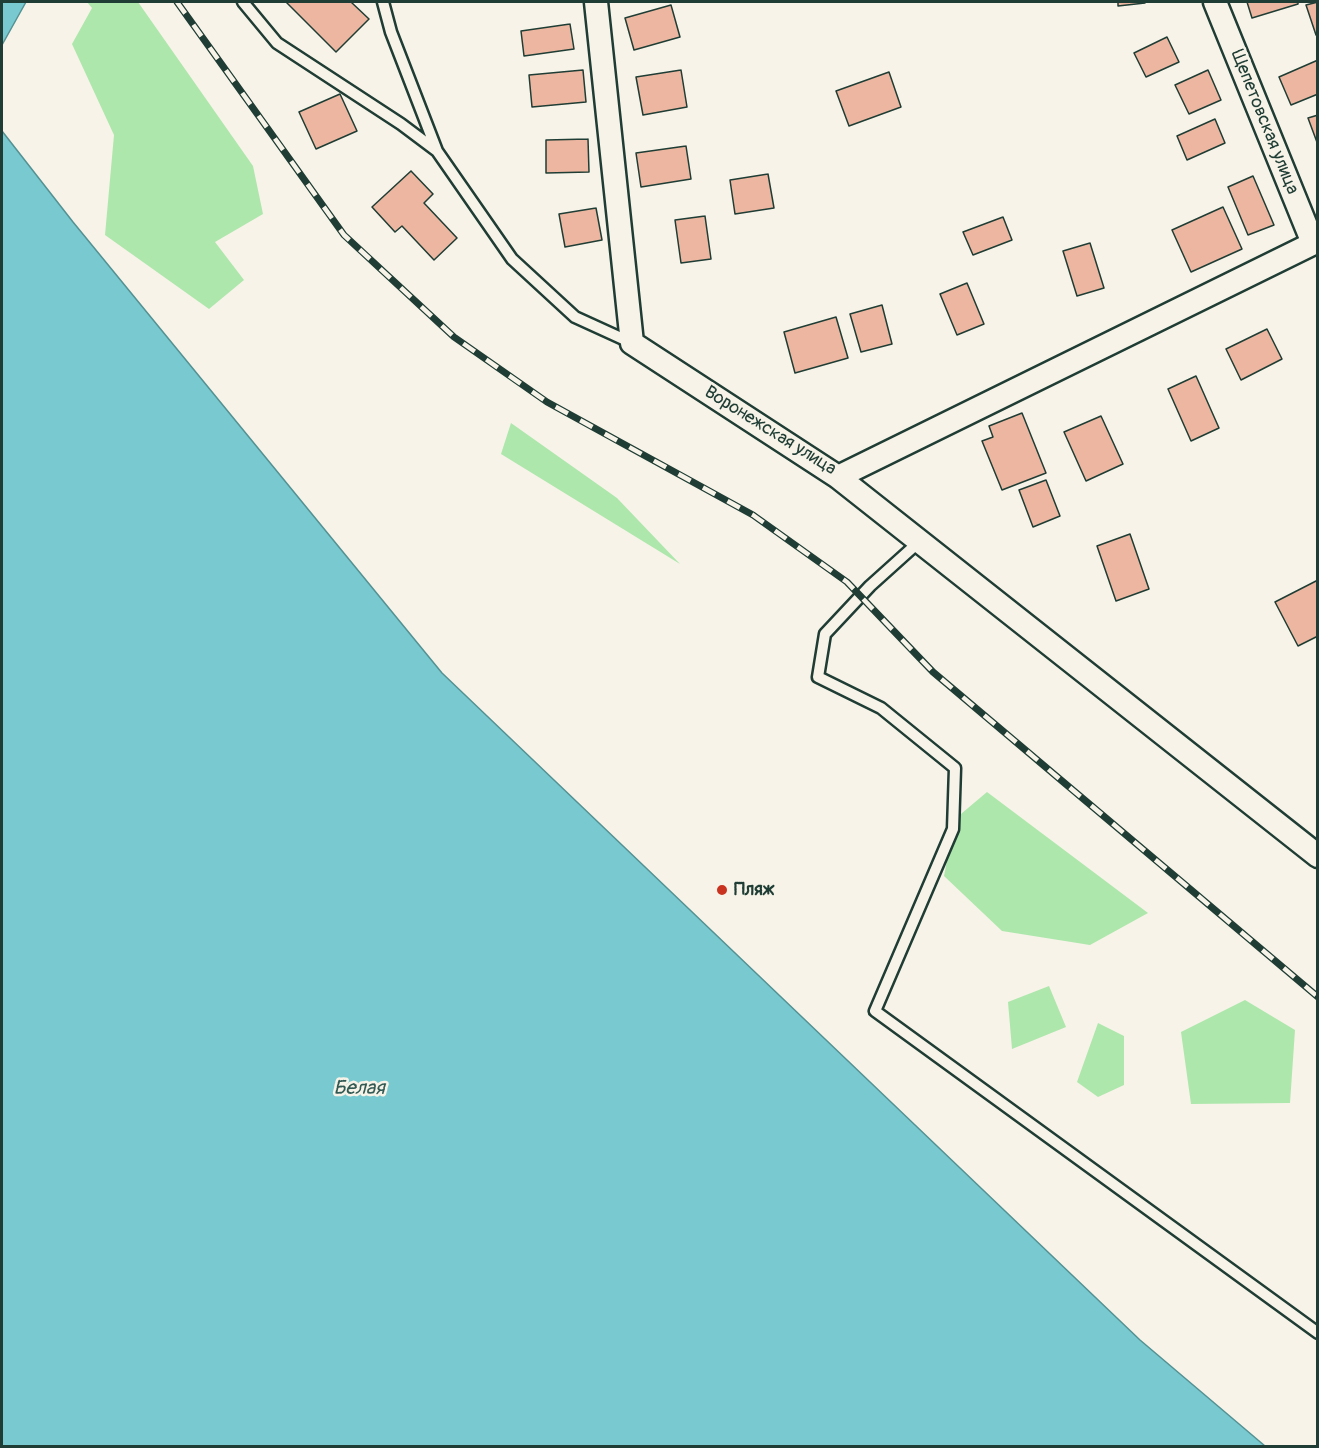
<!DOCTYPE html>
<html>
<head>
<meta charset="utf-8">
<style>
  body { margin:0 }
  #map { position:relative; width:1319px; height:1448px; overflow:hidden; background:#f7f3e8; font-family:Pangolin,sans-serif }
  canvas { display:block }
  .frame { position:absolute; inset:0; border:3px solid #1f3d34; pointer-events:none }
</style>
</head>
<body>
<div id="map">
<canvas width="1319" height="1448"></canvas>
<div class="frame"></div>
</div>
<script>
const ctx = document.querySelector('canvas').getContext('2d');
ctx.lineJoin = 'round';
function fillPath(path, color) { ctx.fillStyle = color; ctx.fill(path, 'evenodd'); }
const poly = rows => new Path2D(rows.map(r => 'M' + r).join(''));
function stroke(path, color, width, dash) { ctx.strokeStyle = color; ctx.lineWidth = width; ctx.lineCap = dash ? 'butt' : 'round'; ctx.setLineDash(dash || []); ctx.stroke(path); }
function drawText(font, color, halo, rows, align = 'center') {
  ctx.font = font + ' Pangolin,sans-serif'; ctx.lineWidth = 5; ctx.setLineDash([]); ctx.textBaseline = 'middle'; ctx.strokeStyle = halo; ctx.fillStyle = color; for (const [text, x, y, turn = 0] of rows) {
    ctx.save(); ctx.translate(x, y); ctx.rotate((+turn || 0) * Math.PI / 180); ctx.textAlign = isNaN(turn) ? turn : align; if (halo) ctx.strokeText(text, 0, 0); ctx.fillText(text, 0, 0); ctx.restore();
  }
}
const green = poly([
  [87,2,138,2,253,166,263,214,215,242,244,280,209,309,105,235,114,135,72,44,92,8],
  [511,423,617,498,680,564,501,454],
  [987,792,1148,913,1090,945,1002,931,944,876,955,819],
  [1049,986,1066,1027,1012,1049,1008,1002],
  [1245,1000,1295,1030,1290,1103,1191,1104,1181,1032],
  [1098,1023,1124,1036,1124,1085,1098,1097,1077,1082]
]);
const water = poly([
  [2,2,26,2,2,45,2,2],
  [2,131,73,222,442,673,1140,1340,1265,1446,2,1446,2,131]
]);
const building = poly([
  [286,2,351,2,369,19,336,52,286,2],
  [1118,2,1145,2,1145,3,1118,6,1118,2],
  [1247,2,1298,2,1298,4,1252,18,1247,2],
  [1318,2,1318,35,1316,35,1306,5,1318,2],
  [671,5,680,37,634,50,625,18,671,5],
  [570,24,574,49,524,56,521,31,570,24],
  [1167,37,1179,62,1146,77,1134,53,1167,37],
  [1318,60,1318,94,1291,105,1279,77,1318,60],
  [583,70,586,102,532,107,529,75,583,70],
  [681,70,687,107,643,115,636,77,681,70],
  [1208,70,1221,100,1189,114,1175,85,1208,70],
  [889,72,901,107,849,126,836,91,889,72],
  [340,94,357,131,316,149,299,112,340,94],
  [1318,115,1318,145,1308,118,1318,115],
  [1215,119,1225,143,1187,160,1177,136,1215,119],
  [588,139,589,172,546,173,546,140,588,139],
  [686,146,691,179,641,187,636,153,686,146],
  [411,171,433,194,424,203,457,238,434,260,402,226,395,232,372,207,411,171],
  [768,174,774,208,735,214,730,180,768,174],
  [1253,176,1274,225,1248,235,1228,187,1253,176],
  [1223,207,1242,249,1191,272,1172,230,1223,207],
  [596,208,602,240,565,247,559,214,596,208],
  [705,216,711,259,681,263,675,220,705,216],
  [1003,217,1012,240,973,255,963,232,1003,217],
  [1090,243,1104,288,1077,296,1063,251,1090,243],
  [967,283,984,324,957,335,940,294,967,283],
  [882,305,892,344,861,352,850,314,882,305],
  [836,317,848,358,795,373,784,332,836,317],
  [1267,329,1282,359,1241,380,1226,349,1267,329],
  [1196,376,1219,428,1191,441,1168,389,1196,376],
  [1022,413,1046,473,1002,490,982,441,993,437,989,426,1022,413],
  [1101,416,1123,464,1086,481,1064,432,1101,416],
  [1046,480,1060,516,1033,527,1019,490,1046,480],
  [1130,534,1149,589,1116,601,1097,546,1130,534],
  [1318,580,1318,636,1298,646,1275,602,1318,580]
]);
const service = poly([
  [243,2,277,43,401,124,437,151],
  [383,2,391,32,437,151,512,259,575,317,632,343],
  [920,541,870,586,825,634,818,677,881,708,955,768,953,829,875,1011,1318,1333]
]);
const minor = poly([
  [596,2,632,343,838,477,1318,856],
  [1215,2,1313,243],
  [838,477,1318,241]
]);
const rail = poly([
  [177,2,344,235,454,337,547,402,753,515,847,582,933,672,1318,997]
]);
const markers = [
  [722,890,6,"#c8321e"]
];
const streetNames = [
  ["Щепетовская улица",1264,122,68],
  ["Воронежская улица",770,431,32]
];
const poiNames = [
  ["Пляж",734,890]
];
const waterNames = [
  ["Белая",359,1089]
];
fillPath(green, '#ade7ac');
fillPath(water, '#78c9d0');
stroke(water, '#549192', 1.5);
fillPath(building, '#ecb6a1');
stroke(building, '#1f3d34', 1.5);
stroke(service, '#1f3d34', 15);
stroke(minor, '#1f3d34', 27);
stroke(service, '#f7f3e8', 10);
stroke(minor, '#f7f3e8', 22);
stroke(rail, '#1f3d34', 7);
stroke(rail, '#f7f3e8', 4.5, [14]);
for (const [x, y, r, color] of markers) { const dot = new Path2D(); dot.arc(x, y, r, 0, 2 * Math.PI); ctx.fillStyle = color; ctx.fill(dot); stroke(dot, '#f7f3e8', 2); }
drawText('18px', '#1f3d34', '#f7f3e8', streetNames);
drawText('bold 18px', '#1f3d34', '#f7f3e8', poiNames, 'left');
drawText('italic 20px', '#315953', '#f7f3e8', waterNames);
</script>
</body>
</html>
